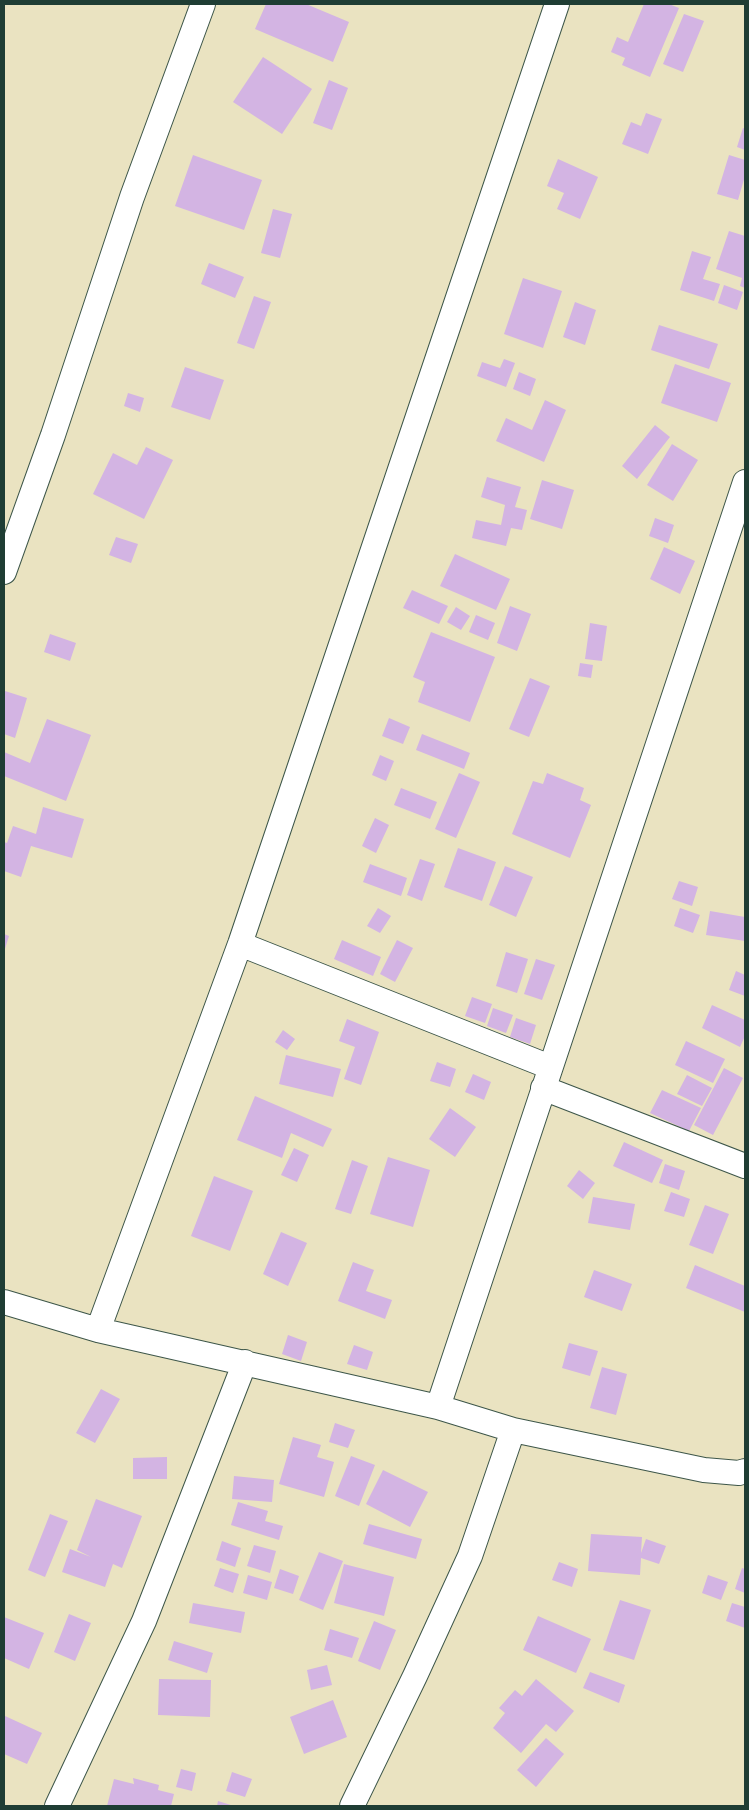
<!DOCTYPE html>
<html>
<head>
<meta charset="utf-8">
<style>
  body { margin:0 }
  #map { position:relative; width:749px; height:1810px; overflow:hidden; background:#eae3c1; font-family:"Old Standard TT",serif }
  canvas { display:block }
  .frame { position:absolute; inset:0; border:5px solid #1f3d34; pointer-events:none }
</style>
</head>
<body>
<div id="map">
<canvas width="749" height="1810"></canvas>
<div class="frame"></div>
</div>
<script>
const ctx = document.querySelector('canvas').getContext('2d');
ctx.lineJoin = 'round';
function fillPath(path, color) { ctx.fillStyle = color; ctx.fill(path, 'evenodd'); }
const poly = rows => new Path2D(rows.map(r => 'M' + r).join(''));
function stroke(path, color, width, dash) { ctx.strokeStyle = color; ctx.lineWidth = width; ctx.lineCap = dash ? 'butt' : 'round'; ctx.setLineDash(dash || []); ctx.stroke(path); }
const building = poly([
  [266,4,306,4,349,22,333,62,255,29],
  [644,4,669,4,679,8,650,77,622,65,625,58,611,52,617,37,628,42],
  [684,14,704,21,683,72,663,64],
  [263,57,312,89,282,134,233,102],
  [329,80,348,88,332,130,313,123],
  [646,113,662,119,648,154,622,144,631,122,641,126],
  [743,128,745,129,745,150,737,147],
  [193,155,262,180,244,230,175,206],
  [729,155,745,160,745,176,738,200,717,194],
  [558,159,598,177,580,219,557,209,564,193,547,186],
  [273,209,292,214,280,258,261,253],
  [729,231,745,236,745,288,740,286,742,278,716,269],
  [692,251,711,257,703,279,720,284,714,301,680,290],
  [209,263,244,277,235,298,201,284],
  [523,278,562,291,543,348,504,334],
  [724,285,743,292,737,310,718,303],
  [254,296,271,302,254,349,237,343],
  [575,302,596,310,585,345,563,337],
  [659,325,718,344,709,369,651,350],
  [504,359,515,363,506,387,477,376,482,362,500,368],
  [675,364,731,383,717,422,661,403],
  [185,367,224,380,210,420,171,407],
  [519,372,536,379,530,396,513,389],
  [128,393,144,398,140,412,124,406],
  [545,400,566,410,544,462,496,441,506,418,532,430],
  [655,425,670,437,637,479,622,466],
  [672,444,698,460,673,501,647,485],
  [146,447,173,460,144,519,93,494,113,453,137,465],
  [487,477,521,487,515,507,527,510,522,530,511,528,506,546,472,538,476,520,501,525,505,505,481,497],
  [542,480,574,490,562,529,530,519],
  [655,518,674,525,668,543,649,536],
  [116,537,138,544,131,563,109,555],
  [664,547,695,561,680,594,650,579],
  [455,554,510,579,496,610,440,586],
  [412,590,448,606,439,624,403,608],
  [510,606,531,614,517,651,497,643],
  [456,607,470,616,461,630,447,622],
  [476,615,495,623,488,640,469,632],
  [590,623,607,626,602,661,585,659],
  [431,632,495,657,470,722,418,702,425,682,413,677],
  [50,634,76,643,70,661,44,652],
  [580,663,593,665,591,678,578,676],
  [530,678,550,686,529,737,509,729],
  [5,691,27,698,15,738,4,734,4,696],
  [389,718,410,727,403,744,382,736],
  [47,719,91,735,66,801,4,776,4,752,30,763],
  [422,734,470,753,464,769,416,750],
  [380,755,394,761,386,781,372,775],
  [459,773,480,782,456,838,435,829],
  [547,773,584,788,580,800,591,805,570,858,512,834,533,781,543,784],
  [401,788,437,802,430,819,394,805],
  [43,807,84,819,72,858,31,846,21,877,4,871,4,842,7,843,13,826,36,834],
  [375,818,389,825,376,853,362,846],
  [458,848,496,862,482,901,444,887],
  [420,859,435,864,422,901,407,895],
  [370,864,407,878,401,896,363,882],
  [505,866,533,877,516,917,489,905],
  [679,881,698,887,692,906,672,899],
  [378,908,391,916,380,933,367,926],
  [680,908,700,915,693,933,674,926],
  [710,911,745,917,745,941,706,935],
  [4,934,9,936,4,952],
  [342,940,381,957,373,976,334,959],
  [397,940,413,948,395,982,380,974],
  [506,952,528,959,517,993,496,986],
  [536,959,555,965,542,1000,524,994],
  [736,971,745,975,745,996,729,990],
  [472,997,492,1004,485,1023,465,1016],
  [712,1005,745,1020,745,1036,740,1047,702,1028],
  [493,1008,513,1015,506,1033,487,1026],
  [516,1018,536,1025,530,1044,510,1037],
  [347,1019,379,1032,361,1085,344,1079,355,1047,339,1041],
  [283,1030,295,1039,287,1050,275,1042],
  [686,1041,725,1059,713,1083,675,1065],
  [286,1055,341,1069,333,1097,279,1084],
  [437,1062,456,1069,450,1087,430,1081],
  [724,1068,743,1078,713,1135,694,1125],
  [473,1074,491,1082,484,1100,465,1092],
  [687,1075,712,1088,702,1106,677,1094],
  [662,1090,701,1108,689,1131,650,1113],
  [255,1096,332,1129,323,1147,291,1133,282,1158,237,1140],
  [450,1108,476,1127,455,1157,429,1139],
  [624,1142,663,1160,652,1183,613,1166],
  [294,1148,309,1155,297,1182,281,1175],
  [388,1157,430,1170,413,1227,370,1214],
  [352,1160,368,1166,351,1214,335,1209],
  [665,1164,685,1171,679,1190,659,1183],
  [579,1170,595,1183,583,1199,567,1186],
  [214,1176,253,1191,230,1251,191,1236],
  [671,1192,690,1199,684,1217,664,1211],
  [593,1197,635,1204,630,1230,588,1223],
  [705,1205,729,1214,713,1254,689,1245],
  [281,1232,307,1243,288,1286,263,1274],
  [353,1262,374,1270,366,1291,392,1300,385,1319,338,1301],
  [695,1265,745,1286,745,1312,686,1288],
  [594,1270,632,1284,622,1311,584,1297],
  [288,1335,307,1342,301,1361,282,1354],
  [569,1343,598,1351,590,1376,562,1368],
  [354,1345,373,1352,367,1370,347,1364],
  [602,1367,627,1374,616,1415,590,1408],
  [101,1389,120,1399,95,1443,76,1433],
  [335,1423,355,1430,348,1448,329,1442],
  [293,1437,321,1445,317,1457,334,1462,324,1497,279,1484],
  [351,1456,375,1465,359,1506,335,1496],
  [167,1457,167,1479,133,1479,133,1458],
  [383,1470,428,1492,410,1527,366,1504],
  [234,1476,274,1480,272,1502,232,1499],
  [96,1499,142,1516,122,1568,113,1564,105,1587,62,1572,70,1549,91,1557,77,1550],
  [238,1502,268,1511,265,1521,283,1526,279,1540,231,1525],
  [50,1514,68,1521,45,1577,28,1570],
  [369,1524,422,1539,416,1559,363,1544],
  [591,1534,642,1537,641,1553,646,1539,666,1546,659,1564,641,1558,640,1575,588,1571],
  [222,1541,241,1548,235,1567,216,1560],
  [254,1545,276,1551,270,1573,247,1566],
  [319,1552,343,1561,323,1610,299,1600],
  [559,1562,578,1569,572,1587,552,1580],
  [344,1564,394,1577,384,1616,334,1603],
  [220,1568,239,1574,233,1593,214,1586],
  [742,1568,745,1569,745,1593,735,1589],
  [280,1569,299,1576,293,1594,274,1588],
  [248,1575,272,1582,267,1600,243,1593],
  [708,1575,728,1582,721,1600,702,1593],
  [620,1600,651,1610,634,1660,603,1650],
  [193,1603,245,1612,241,1633,189,1623],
  [732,1603,745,1607,745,1628,726,1621],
  [69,1614,91,1623,75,1661,54,1652],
  [538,1616,591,1639,576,1673,523,1650],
  [4,1617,44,1633,29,1669,4,1658],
  [374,1621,396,1630,380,1670,358,1661],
  [330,1629,359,1638,352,1658,324,1650],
  [174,1641,213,1653,207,1673,168,1660],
  [327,1665,332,1685,311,1690,307,1670],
  [590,1672,625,1685,619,1703,583,1688],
  [159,1679,211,1680,210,1717,158,1715],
  [536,1679,574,1711,556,1732,546,1724,521,1753,493,1728,505,1713,499,1708,515,1690,522,1696],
  [333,1700,347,1737,304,1754,290,1717],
  [5,1716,42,1733,27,1764,4,1754],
  [546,1738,564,1754,536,1787,517,1770],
  [181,1769,196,1773,192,1791,176,1787],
  [232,1772,252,1779,245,1797,226,1791],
  [133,1778,159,1785,158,1790,174,1794,171,1806,107,1806,114,1779,134,1784],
  [218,1801,234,1806,217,1806]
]);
const minor = poly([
  [4,572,53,435,132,197,203,4],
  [240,944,550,1067],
  [543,1088,745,1166],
  [4,1302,98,1330,438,1407,513,1430,704,1470,739,1473,745,1471],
  [98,1330,240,944,557,4],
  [438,1407,745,482],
  [57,1806,144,1621,245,1362],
  [352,1806,415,1676,470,1556,513,1430]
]);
fillPath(building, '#d3b4e3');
stroke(minor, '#3d5649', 26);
stroke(minor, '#fff', 24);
</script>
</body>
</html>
